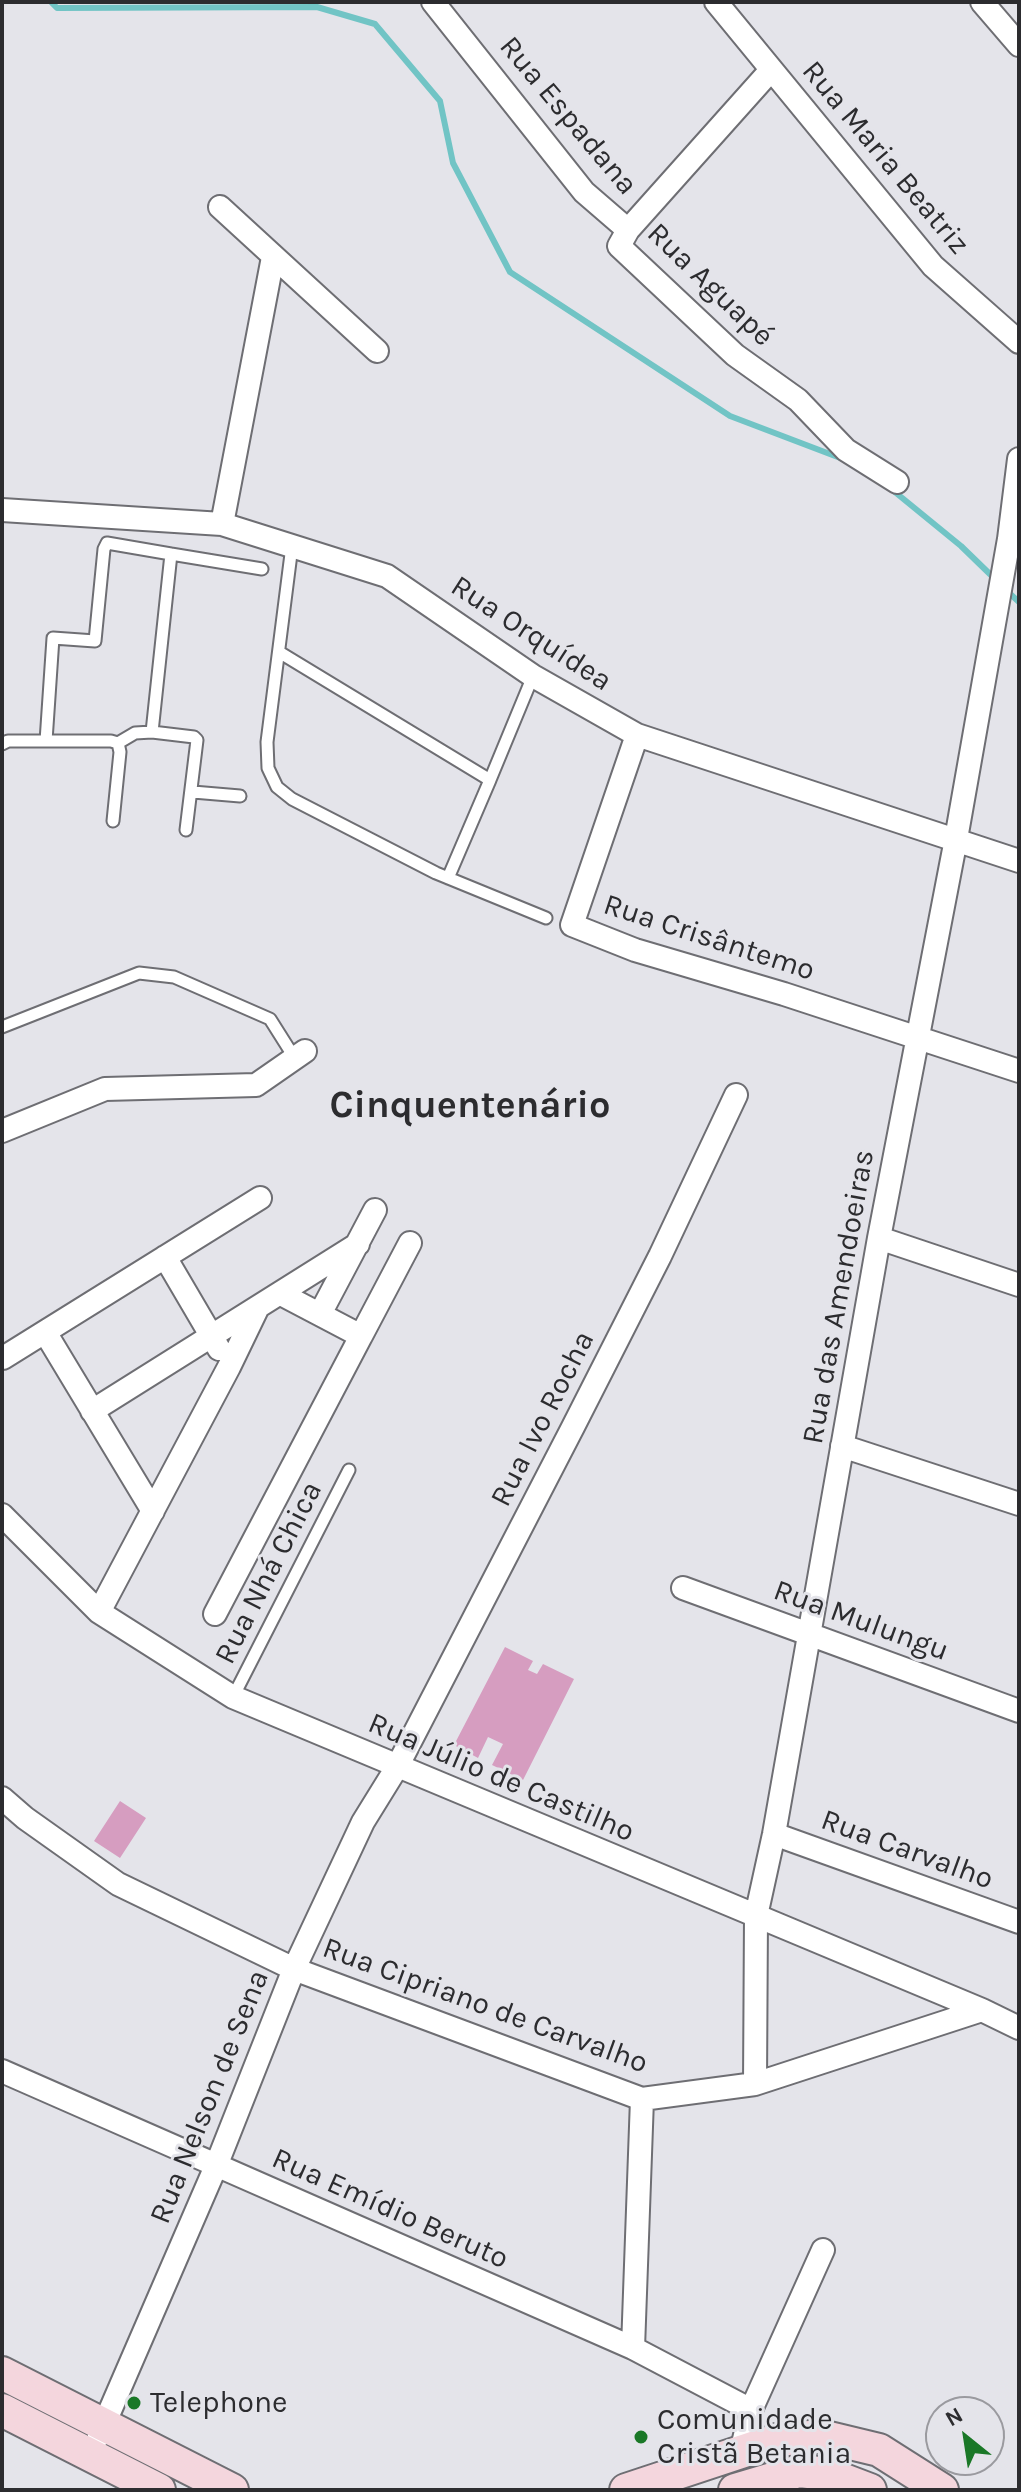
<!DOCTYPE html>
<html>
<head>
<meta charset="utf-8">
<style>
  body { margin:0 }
  #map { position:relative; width:1021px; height:2492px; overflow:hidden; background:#e4e4ea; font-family:Karla,sans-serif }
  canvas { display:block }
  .frame { position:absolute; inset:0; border:4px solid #2c2c2f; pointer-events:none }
  .north { position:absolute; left:925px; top:2396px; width:80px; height:80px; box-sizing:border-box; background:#e4e4ea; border:2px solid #9a9a9f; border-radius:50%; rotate:330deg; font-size:22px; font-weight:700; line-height:32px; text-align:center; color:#2c2c2f }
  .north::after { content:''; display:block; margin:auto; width:28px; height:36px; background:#1a7827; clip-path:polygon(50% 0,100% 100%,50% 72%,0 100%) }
</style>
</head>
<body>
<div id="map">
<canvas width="1021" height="2492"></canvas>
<div class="frame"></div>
<div class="north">N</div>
</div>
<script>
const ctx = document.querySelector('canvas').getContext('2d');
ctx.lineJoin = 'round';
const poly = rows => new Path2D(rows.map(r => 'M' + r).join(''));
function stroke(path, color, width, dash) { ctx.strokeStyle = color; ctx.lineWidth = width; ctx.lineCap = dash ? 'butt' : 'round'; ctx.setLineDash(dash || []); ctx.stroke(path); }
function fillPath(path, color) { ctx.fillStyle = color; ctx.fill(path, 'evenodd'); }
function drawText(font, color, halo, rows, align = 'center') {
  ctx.font = font + ' Karla,sans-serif'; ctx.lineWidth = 6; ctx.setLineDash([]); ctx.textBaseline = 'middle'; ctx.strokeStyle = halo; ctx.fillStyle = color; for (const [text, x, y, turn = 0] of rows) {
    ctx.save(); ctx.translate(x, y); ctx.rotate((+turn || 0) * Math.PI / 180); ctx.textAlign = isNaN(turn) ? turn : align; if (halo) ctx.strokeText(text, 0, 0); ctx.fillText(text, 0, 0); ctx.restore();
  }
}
const stream = poly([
  [51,2,57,8,317,7,375,24,440,101,453,163,510,272,730,416,843,459],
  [890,488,961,546,996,580],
  [1007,591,1019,602]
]);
const building = poly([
  [505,1647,533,1661,528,1670,537,1674,543,1664,574,1679,523,1780,492,1765,503,1744,488,1737,478,1758,454,1745],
  [120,1801,146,1818,120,1858,94,1841]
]);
const service = poly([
  [292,546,267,742,268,768,277,787,292,799,436,873,546,918],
  [171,554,262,569],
  [279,652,490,780,448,878],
  [46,741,53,638,95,641,104,549,107,543,171,554,152,732,194,737,197,740,186,830],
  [118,743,135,733,152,732],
  [2,744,8,741,111,741,118,743,120,752,113,821],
  [490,780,533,676],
  [193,792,240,796],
  [2,1027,139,973,174,977,270,1019,294,1057],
  [233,1697,349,1470]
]);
const minor = poly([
  [433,2,584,192,628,230],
  [716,2,933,266,1019,342],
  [982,2,1019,45],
  [771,70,628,230,619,246,735,355,798,400,846,450,897,482],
  [220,207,377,351],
  [2,510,222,524,387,576,533,676,637,735,1019,861],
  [222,524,273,257],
  [637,735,572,925,635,950,784,994,1019,1071],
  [2,1131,105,1089,256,1085,305,1051],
  [879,1238,1019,1285],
  [165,1257,219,1349],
  [281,1294,361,1336,410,1243],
  [320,1314,375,1210],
  [45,1332,153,1511],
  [3,1358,260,1198],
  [92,1411,358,1244],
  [842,1446,1019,1504],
  [2,1515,99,1612,233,1697,982,2010,1019,2028],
  [683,1588,1019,1711],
  [99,1612,229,1367,257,1309],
  [215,1614,361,1336],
  [2,1798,25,1818,118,1884,294,1969,642,2099,755,2084,982,2010],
  [774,1834,1019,1922],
  [2,2071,633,2348,751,2410],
  [755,2084,756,1916,774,1834,879,1238,956,839,1009,539,1019,459],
  [633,2348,642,2099],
  [99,2436,216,2166,294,1969,363,1822,397,1767,573,1427,660,1256,736,1095],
  [741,2452,751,2410,823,2250]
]);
const secondary = poly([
  [2,2373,232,2490],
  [2,2410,159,2490],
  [626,2490,777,2440,821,2436,879,2450,942,2490],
  [735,2490,799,2471,828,2474,870,2490]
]);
const markers = [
  [134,2403,8,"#1a7827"],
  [641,2437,8,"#1a7827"]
];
const streetNames = [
  ["Rua Espadana",568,116,50],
  ["Rua Maria Beatriz",885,158,50],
  ["Rua Aguapé",710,285,44],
  ["Rua Orquídea",531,634,33],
  ["Rua Crisântemo",709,938,18],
  ["Rua das Amendoeiras",839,1297,-80],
  ["Rua Ivo Rocha",543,1419,-63],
  ["Rua Nhá Chica",269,1573,-63],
  ["Rua Mulungu",861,1621,20],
  ["Rua Júlio de Castilho",501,1778,23],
  ["Rua Carvalho",907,1850,20],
  ["Rua Cipriano de Carvalho",485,2006,20],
  ["Rua Nelson de Sena",210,2097,-68],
  ["Rua Emídio Beruto",390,2209,24]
];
const poiNames = [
  ["Telephone",150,2403],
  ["Comunidade",657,2420],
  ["Cristã Betania",657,2454]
];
const districtNames = [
  ["Cinquentenário",470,1106]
];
stroke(stream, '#71c4c5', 6);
fillPath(building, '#d69dc0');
stroke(service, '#6e6e73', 15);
stroke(minor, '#6e6e73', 26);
stroke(secondary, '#6e6e73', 36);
stroke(service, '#fff', 11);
stroke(minor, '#fff', 22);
stroke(secondary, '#f4d6dd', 32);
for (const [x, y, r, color] of markers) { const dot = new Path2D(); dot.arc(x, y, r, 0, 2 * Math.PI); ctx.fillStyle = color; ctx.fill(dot); stroke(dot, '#e4e4ea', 3); }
drawText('30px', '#2c2c2f', '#e4e4ea', streetNames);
drawText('30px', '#2c2c2f', '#e4e4ea', poiNames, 'left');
drawText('bold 38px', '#2c2c2f', '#e4e4ea', districtNames);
</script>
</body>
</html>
